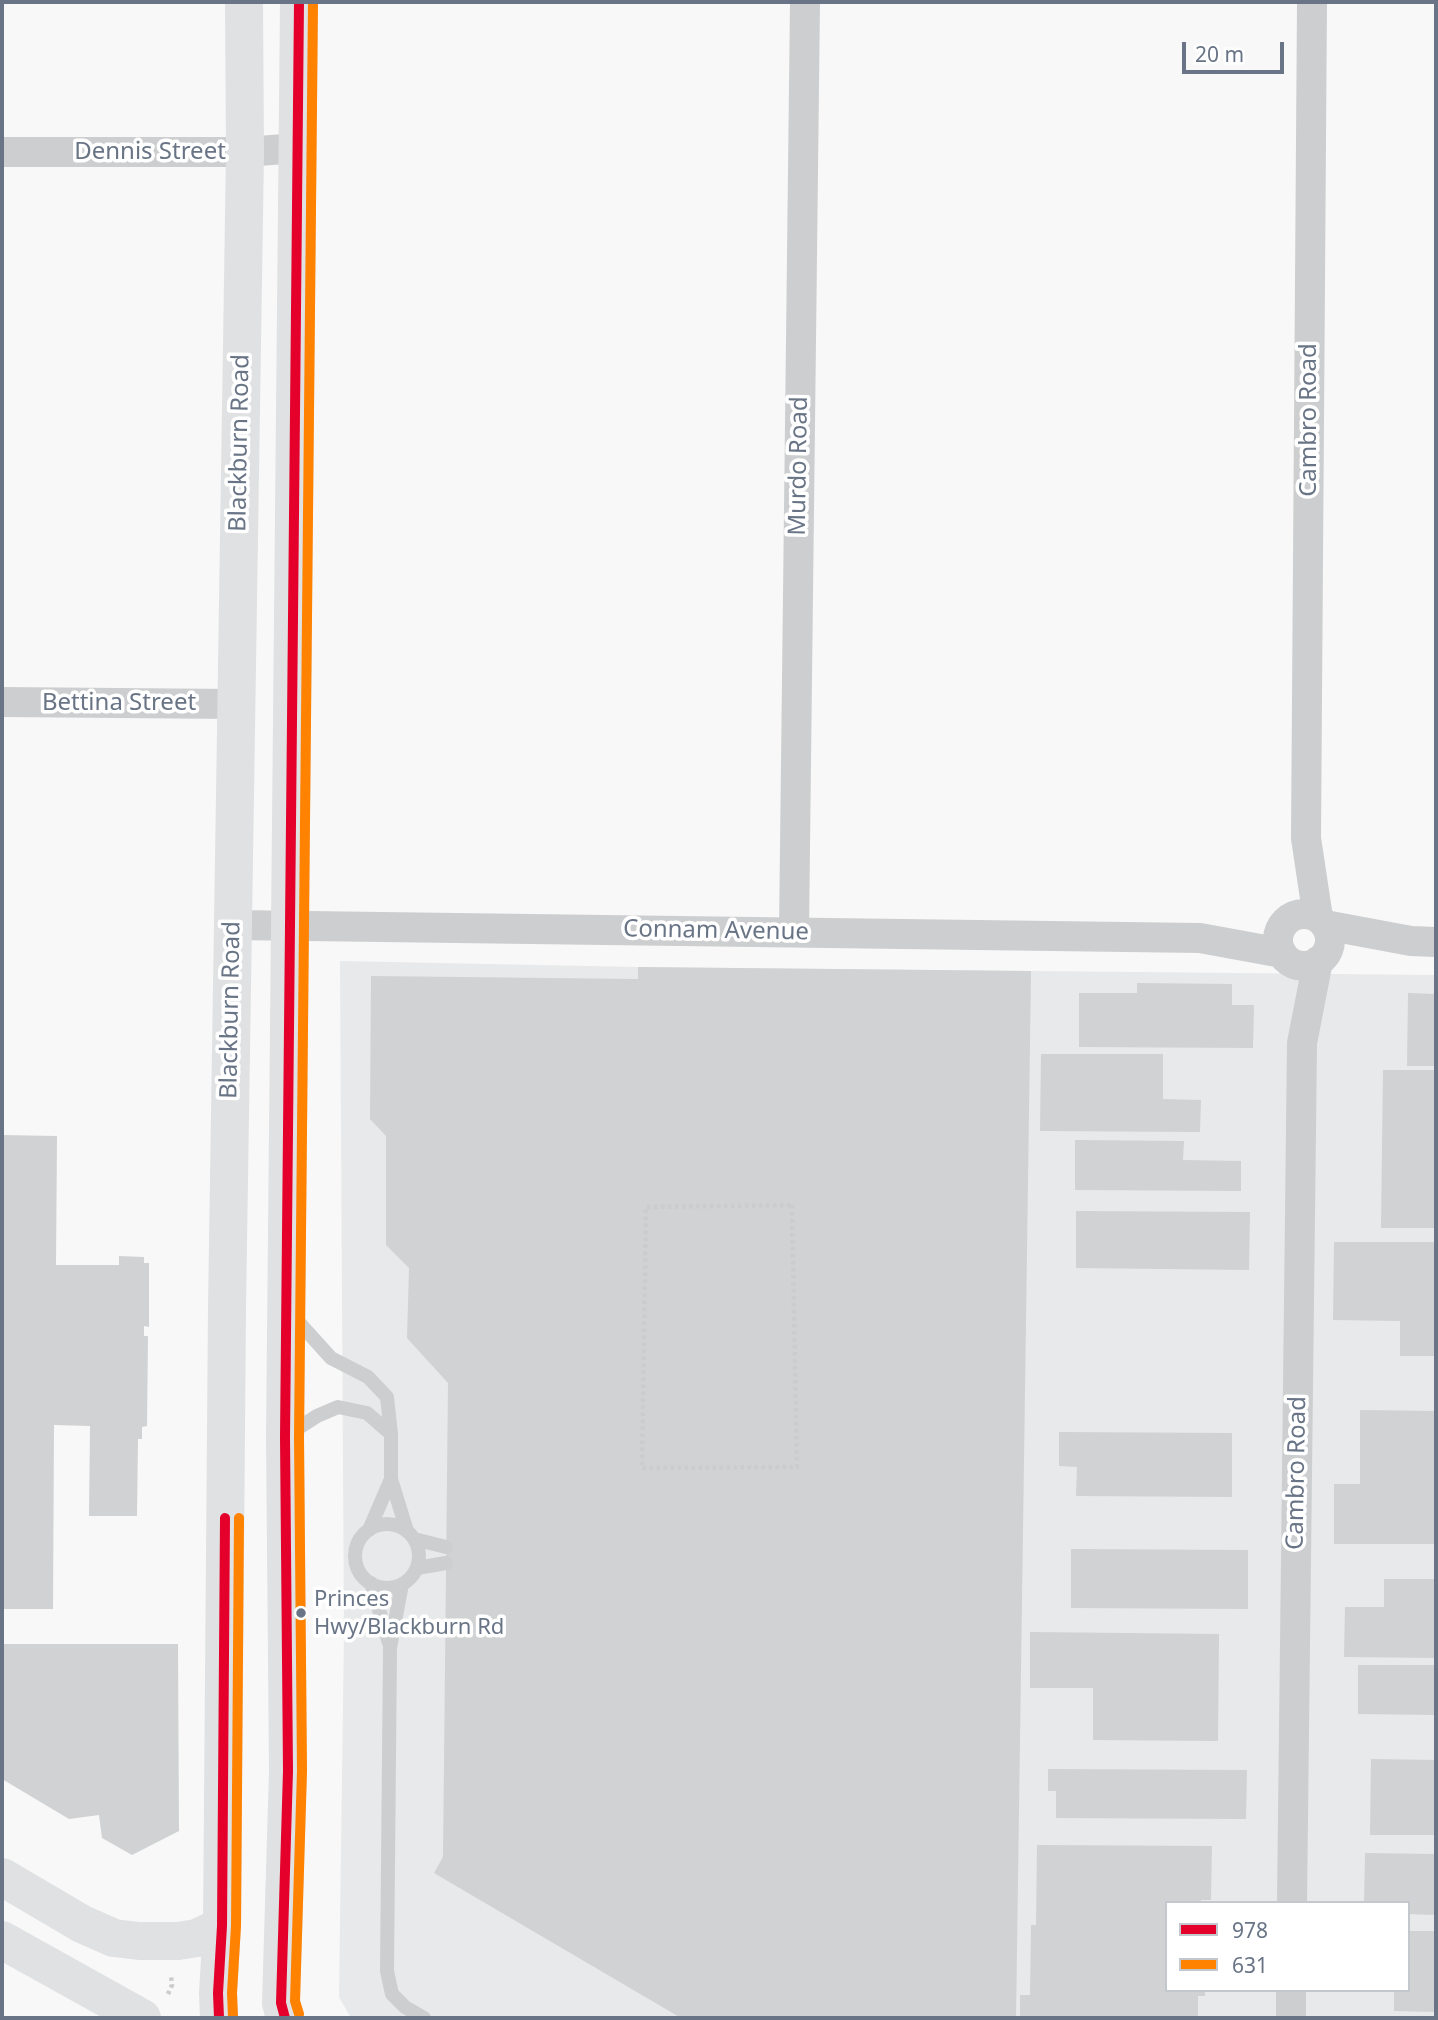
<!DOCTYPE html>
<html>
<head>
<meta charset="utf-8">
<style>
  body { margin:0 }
  #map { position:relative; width:1438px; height:2020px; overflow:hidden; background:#f8f8f8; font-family:"Noto Sans",sans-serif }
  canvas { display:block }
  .frame { position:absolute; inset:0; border:4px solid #697586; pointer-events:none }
  .legend { position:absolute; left:1165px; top:1901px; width:245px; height:91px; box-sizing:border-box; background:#fff; border:2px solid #c3c8cf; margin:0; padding:9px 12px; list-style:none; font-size:21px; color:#697586 }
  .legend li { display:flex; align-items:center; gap:14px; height:35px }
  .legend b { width:35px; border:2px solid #c3c8cf }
  .scale { position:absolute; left:1182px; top:42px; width:102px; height:32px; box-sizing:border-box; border:4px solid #697586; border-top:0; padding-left:9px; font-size:21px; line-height:24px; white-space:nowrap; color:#697586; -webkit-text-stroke:5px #fff; paint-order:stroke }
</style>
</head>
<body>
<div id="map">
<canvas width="1438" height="2020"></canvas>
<div class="frame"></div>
<ul class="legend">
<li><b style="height:9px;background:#e4002b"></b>978</li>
<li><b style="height:9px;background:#ff8200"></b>631</li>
</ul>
<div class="scale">20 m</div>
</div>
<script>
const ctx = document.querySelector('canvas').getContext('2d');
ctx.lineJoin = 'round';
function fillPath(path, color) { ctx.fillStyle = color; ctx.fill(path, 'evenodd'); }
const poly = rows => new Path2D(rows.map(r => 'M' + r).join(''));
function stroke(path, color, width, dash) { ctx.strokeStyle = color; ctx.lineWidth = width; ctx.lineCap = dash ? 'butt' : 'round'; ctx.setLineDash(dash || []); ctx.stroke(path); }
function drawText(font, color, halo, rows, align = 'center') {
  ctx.font = font + ' "Noto Sans",sans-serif'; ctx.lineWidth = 7; ctx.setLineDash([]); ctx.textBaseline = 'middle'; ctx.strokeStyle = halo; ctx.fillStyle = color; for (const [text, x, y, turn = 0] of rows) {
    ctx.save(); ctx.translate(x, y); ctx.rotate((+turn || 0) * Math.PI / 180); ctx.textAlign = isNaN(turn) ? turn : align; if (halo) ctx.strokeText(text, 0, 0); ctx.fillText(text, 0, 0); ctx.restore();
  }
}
const built = poly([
  [340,961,638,967,1436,975,1436,2018,351,2018,339,1997,344,1632],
  [1167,1903,1408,1903,1408,1990,1167,1990]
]);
const building = poly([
  [638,967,1031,971,1016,2018,681,2018,434,1873,443,1857,448,1383,407,1338,409,1268,386,1245,386,1136,370,1119,371,976,638,979],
  [1137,983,1232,984,1232,1005,1254,1005,1253,1048,1079,1047,1079,993,1137,993],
  [1408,993,1436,994,1436,1066,1407,1066],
  [1041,1054,1163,1054,1163,1099,1201,1100,1200,1132,1040,1131],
  [1383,1070,1436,1070,1436,1228,1381,1228],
  [2,1135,57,1136,56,1265,119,1265,119,1256,144,1257,144,1263,149,1263,149,1327,144,1326,144,1336,148,1336,147,1426,142,1427,142,1439,138,1439,137,1516,89,1516,90,1426,54,1425,53,1609,2,1609],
  [1075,1140,1184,1141,1183,1160,1241,1161,1241,1191,1075,1190],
  [1076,1211,1250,1212,1249,1270,1076,1268],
  [1334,1242,1436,1242,1436,1356,1400,1356,1400,1321,1333,1320],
  [1360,1410,1436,1411,1436,1544,1334,1544,1334,1484,1360,1484],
  [1059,1432,1232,1433,1232,1497,1076,1496,1077,1467,1059,1466],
  [1071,1549,1248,1550,1248,1609,1071,1608],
  [1384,1579,1436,1579,1436,1658,1344,1657,1345,1607,1384,1607],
  [1030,1632,1219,1634,1218,1741,1093,1740,1093,1688,1030,1688],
  [2,1644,178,1644,179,1831,132,1855,102,1838,99,1815,69,1819,2,1779],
  [1358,1665,1436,1665,1436,1715,1358,1714],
  [1371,1759,1436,1760,1436,1835,1370,1835],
  [1048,1769,1247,1770,1246,1819,1056,1818,1056,1791,1048,1791],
  [1037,1845,1212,1846,1211,1900,1201,1900,1201,1903,1167,1903,1167,1990,1205,1990,1205,1996,1198,1996,1198,2018,1020,2018,1020,1995,1030,1995,1031,1925,1036,1925],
  [1365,1853,1436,1854,1436,1915,1408,1914,1408,1903,1364,1903],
  [1408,1931,1436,1931,1436,2012,1394,2011,1394,1990,1408,1990]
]);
const path = poly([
  [792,1205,797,1467,642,1468,646,1207,792,1205],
  [168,1994,172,1985,171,1976]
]);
const lane = poly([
  [294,1317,331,1358,368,1377,387,1397,391,1434,391,1479,407,1531],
  [289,1434,317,1416,338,1407,367,1413,391,1434],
  '355 1556a32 32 0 1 1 64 0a32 32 0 1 1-64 0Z',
  [369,1530,391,1479],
  [414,1539,446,1547],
  [417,1568,446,1563],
  [371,1583,389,1643],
  [402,1584,390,1648,387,1971,392,1994,405,2007,424,2018]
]);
const street = poly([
  [1312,2,1306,838,1318,918],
  [2,152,245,152,298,148],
  [2,702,236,704],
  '1278 940a26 26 0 1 1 52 0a26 26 0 1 1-52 0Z',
  [233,925,1200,938,1282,953],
  [1325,925,1411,941,1436,942],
  [794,931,805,2],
  [1292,1903,1302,1043,1318,961],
  [1291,2018,1291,1990]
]);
const primary = poly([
  [2,1877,82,1924,114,1938,139,1941,178,1941,197,1938,222,1926],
  [219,2018,218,1993,222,1926,227,1307,245,152,244,2],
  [285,2018,281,2003,288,1771,285,1437,299,2]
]);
const highway = poly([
  [2,1940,142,2018]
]);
const bus1 = poly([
  [219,2018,218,1993,222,1926,225,1518],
  [285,2018,281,2003,288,1771,285,1437,299,2]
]);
const bus2 = poly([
  [299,2014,295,2001,302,1771,299,1437,313,2],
  [233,2017,232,1993,236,1926,239,1518]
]);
const markers = [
  [301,1613,6,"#697586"]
];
const busNames = [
  ["Princes",314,1600],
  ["Hwy/Blackburn Rd",314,1628]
];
const streetNames = [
  ["Dennis Street",150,152],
  ["Cambro Road",1309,420,-90],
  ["Blackburn Road",240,443,-89],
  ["Murdo Road",799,466,-89],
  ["Bettina Street",119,703],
  ["Connam Avenue",716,931,1],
  ["Blackburn Road",231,1010,-89],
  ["Cambro Road",1297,1473,-89]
];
fillPath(built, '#e8e9ea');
fillPath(building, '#d0d2d3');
stroke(path, '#cbcccd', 4.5, [3.5, 3.5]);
stroke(lane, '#cdcecf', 14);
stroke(street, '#cdcecf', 30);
stroke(primary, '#e0e1e2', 38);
stroke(highway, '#e0e1e2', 38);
stroke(bus1, '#e4002b', 10);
stroke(bus2, '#ff8200', 10);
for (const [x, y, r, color] of markers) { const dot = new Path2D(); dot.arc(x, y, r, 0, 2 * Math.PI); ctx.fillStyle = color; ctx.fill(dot); stroke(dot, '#fff', 2.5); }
drawText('22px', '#697586', '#fff', busNames, 'left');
drawText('24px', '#697586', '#fff', streetNames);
</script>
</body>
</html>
